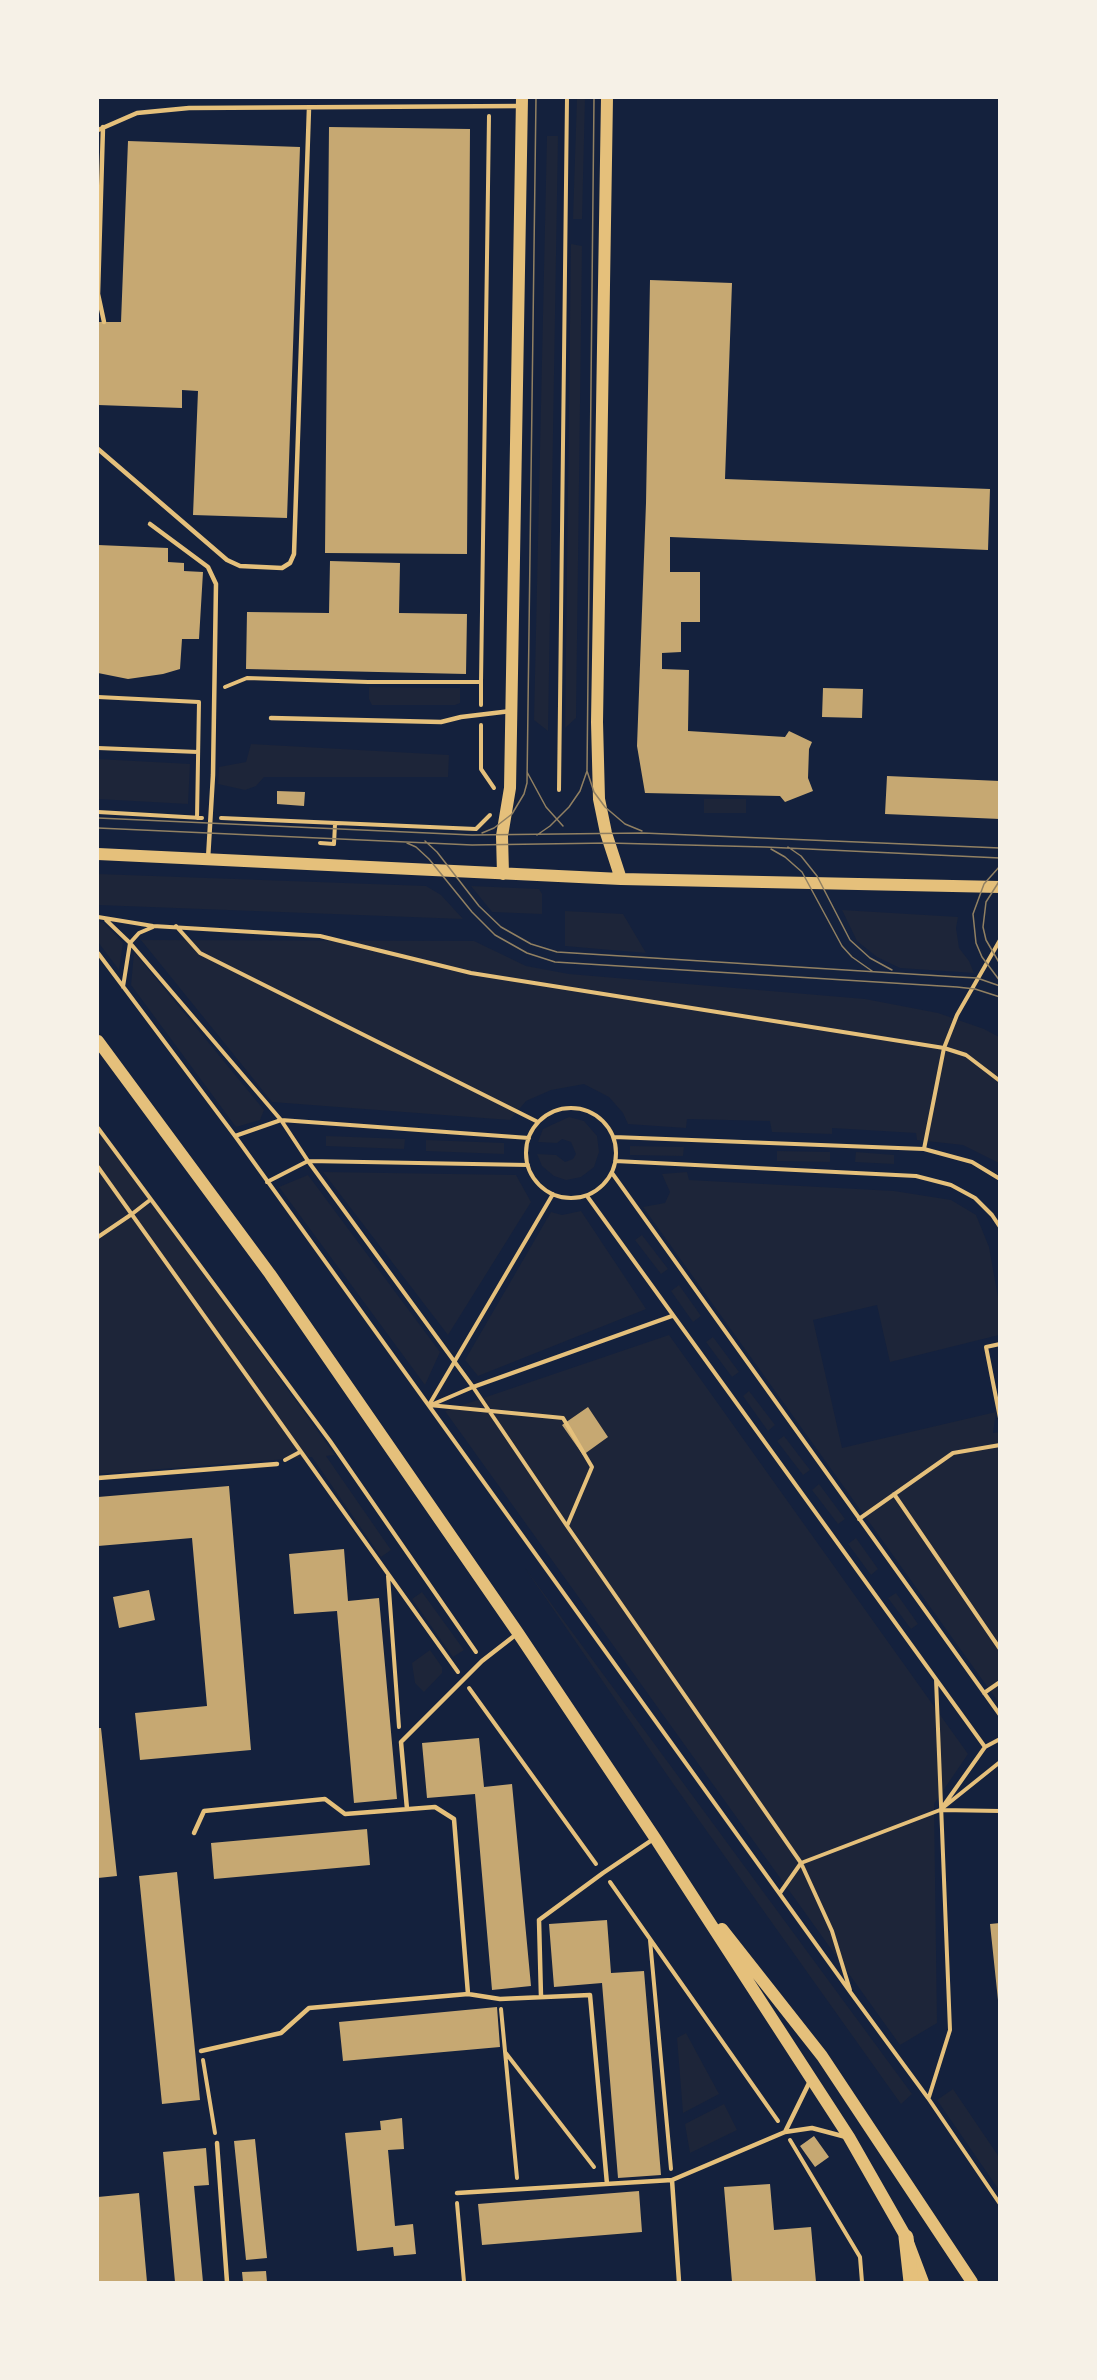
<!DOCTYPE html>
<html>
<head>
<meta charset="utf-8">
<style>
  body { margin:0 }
  #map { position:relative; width:1097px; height:2380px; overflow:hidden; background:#14213d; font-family:"IBM Plex Serif",serif }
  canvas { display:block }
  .frame { position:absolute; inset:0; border:99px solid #f6f1e7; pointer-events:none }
</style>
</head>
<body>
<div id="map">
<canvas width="1097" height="2380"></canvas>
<div class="frame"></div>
</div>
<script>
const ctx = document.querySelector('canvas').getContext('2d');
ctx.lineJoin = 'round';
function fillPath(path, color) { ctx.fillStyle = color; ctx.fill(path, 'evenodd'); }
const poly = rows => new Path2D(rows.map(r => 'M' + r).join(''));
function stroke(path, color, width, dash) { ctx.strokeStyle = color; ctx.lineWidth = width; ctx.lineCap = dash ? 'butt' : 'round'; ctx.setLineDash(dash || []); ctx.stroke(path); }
const green = poly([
  [577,98,585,98,582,219,573,219],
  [547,136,558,136,548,731,534,720],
  [571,244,582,246,576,718,565,728],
  [369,687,460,688,460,703,455,705,372,705,369,699],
  [251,744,449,755,448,777,264,777,256,786,245,790,218,784,219,767,246,762],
  [98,759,190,764,188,804,98,799],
  [704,799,746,799,746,813,704,813],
  [98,874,426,886,441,895,463,919,98,905],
  [471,886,539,889,542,894,542,914,492,912],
  [842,910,958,917,956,928,959,948,969,961,974,973,900,968,877,957,857,941],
  [565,911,623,914,646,953,565,946],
  [98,921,104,923,123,943,119,970,98,942],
  [141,940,474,941,526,966,569,974,865,999,938,1013,984,1029,999,1037,999,1163,963,1145,917,1140,916,1133,832,1128,832,1134,772,1132,770,1121,687,1119,686,1128,628,1124,623,1113,609,1097,584,1084,551,1090,526,1101,510,1120,272,1102],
  [134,952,264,1110,260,1120,236,1127,131,985],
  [569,1117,584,1121,597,1136,599,1152,594,1167,581,1177,566,1180,554,1176,542,1166,537,1154,556,1155,565,1162,573,1159,576,1154,571,1142,562,1139,557,1143,538,1142,543,1129],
  [98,1128,335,1455,326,1456,391,1550,381,1557,312,1457,98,1474],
  [326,1136,405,1139,404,1149,326,1146],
  [426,1140,504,1143,504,1154,426,1151],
  [630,1146,684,1147,683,1156,630,1155],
  [777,1151,830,1152,830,1162,777,1161],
  [856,1152,894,1155,894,1164,855,1162],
  [323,1172,516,1175,531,1202,448,1335],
  [687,1172,689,1180,894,1191,951,1200,976,1215,989,1247,999,1303,999,1335,890,1362,877,1305,813,1320,842,1448,996,1412,993,1433,1000,1432,999,1703,643,1207,665,1203,670,1192,662,1174],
  [308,1175,440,1352,425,1385,279,1187],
  [581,1211,646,1309,478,1376,465,1360,551,1212,562,1215],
  [642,1235,668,1269,661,1274,635,1240],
  [679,1285,701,1316,693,1322,671,1291],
  [669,1335,968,1754,934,1804,937,2023,900,2045,445,1411],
  [713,1337,739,1372,732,1377,706,1342],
  [749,1391,775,1425,768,1431,743,1396],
  [784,1436,810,1470,803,1475,777,1441],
  [819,1484,845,1519,838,1524,812,1490],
  [856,1538,878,1569,871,1575,848,1544],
  [525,1568,912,2094,901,2104,674,1785],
  [422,1592,464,1650,453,1657,412,1599],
  [896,1593,918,1624,911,1629,888,1598],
  [430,1650,442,1667,442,1673,424,1692,415,1683,412,1663],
  [686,2033,719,2094,683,2113,677,2038],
  [953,2089,999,2157,999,2190,937,2100],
  [724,2104,737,2130,690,2153,685,2124]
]);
const building = poly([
  [329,127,470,129,467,554,325,553],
  [128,141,300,147,287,518,193,515,198,391,182,390,182,408,98,405,98,322,121,322],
  [650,280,732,283,725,479,990,489,988,550,670,537,670,572,700,572,700,622,681,622,681,652,662,653,662,669,689,670,688,731,785,737,789,731,812,742,809,749,808,778,813,791,785,802,780,796,645,793,637,746,646,503],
  [98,545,168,548,168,562,184,563,184,571,203,572,199,639,182,639,180,669,163,674,128,679,98,673],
  [330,561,400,563,399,613,467,614,466,674,246,669,247,612,329,613],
  [823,688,863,689,862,718,822,717],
  [887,776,1000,781,1000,819,885,814],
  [277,791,305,792,304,806,277,804],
  [588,1407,608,1437,583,1455,562,1425],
  [229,1486,251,1750,140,1760,135,1713,207,1706,192,1538,98,1546,98,1497],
  [344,1549,348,1601,379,1598,397,1799,354,1803,337,1611,294,1614,289,1554],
  [149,1590,155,1620,119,1628,113,1597],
  [98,1728,101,1728,117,1876,98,1878],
  [479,1738,484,1787,512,1784,531,1986,492,1990,475,1794,427,1798,422,1743],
  [367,1829,370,1865,214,1879,211,1843],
  [177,1872,200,2100,162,2104,139,1876],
  [607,1920,611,1973,644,1971,661,2175,618,2178,602,1983,554,1987,549,1924],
  [1000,1923,1000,2000,998,2000,990,1924],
  [497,2007,500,2047,343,2061,339,2022],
  [402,2118,404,2149,388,2150,395,2226,413,2224,416,2254,394,2256,393,2247,357,2251,345,2133,381,2130,380,2121],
  [814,2136,829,2157,815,2167,800,2146],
  [255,2139,267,2258,246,2260,234,2141],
  [206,2148,209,2185,194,2186,203,2282,175,2282,163,2152],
  [770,2184,774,2230,811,2227,816,2282,732,2282,724,2187],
  [639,2191,642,2232,482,2245,478,2204],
  [139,2193,147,2282,98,2282,98,2197],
  [266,2271,267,2282,243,2282,242,2272]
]);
const path = poly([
  [225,687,247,678,368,682,481,682,489,116],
  [98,697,199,702,197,818],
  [481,705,481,682],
  [481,725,481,769,494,788],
  [98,748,198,752],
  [559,790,567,98],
  [98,812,202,818],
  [221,818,476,829,490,815],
  [320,843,334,844,335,824],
  [98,917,153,926,320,936,471,973,944,1048,966,1055,1000,1081],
  [106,920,130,943,281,1120,308,1161,473,1387,567,1526,801,1863,832,1931,850,1990],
  [176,926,200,953,538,1122],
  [98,953,235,1136,851,1993,928,2098,1000,2204],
  [123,987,130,943,139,933,153,927],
  '526 1153a45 45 0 1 1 90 0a45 45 0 1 1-90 0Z',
  [98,1128,330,1441,476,1652],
  [235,1136,281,1120,529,1138],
  [614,1137,924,1149,972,1162,1000,1179],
  [924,1149,944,1048,957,1015,1000,940],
  [615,1161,916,1176,951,1185,975,1198,992,1215,1000,1227],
  [98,1167,458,1672],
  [612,1173,1000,1715],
  [267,1182,308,1161,528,1165],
  [553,1194,429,1405,563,1418,592,1467,567,1526],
  [587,1196,985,1747],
  [98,1237,132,1214,150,1200],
  [1000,1344,986,1347,1000,1418],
  [431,1405,473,1387,672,1316],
  [285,1460,300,1452],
  [894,1494,1000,1649],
  [859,1519,953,1453,1000,1445],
  [388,1576,399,1727],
  [469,1688,596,1864],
  [984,1693,1000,1682],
  [944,1805,985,1747,1000,1739],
  [941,1810,1000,1811],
  [610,1882,778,2121],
  [780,1893,801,1863,940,1810,1000,1762],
  [650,1940,671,2169],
  [501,2009,517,2178],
  [505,2052,594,2167],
  [203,2060,215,2133],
  [929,2097,950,2030,936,1679],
  [790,2140,860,2257,862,2282],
  [457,2203,464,2282]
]);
const service = poly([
  [98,130,137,113,189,108,520,106],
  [98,294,103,127],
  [98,294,104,322],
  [98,449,227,560,240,566,282,568,290,563,294,554,309,108],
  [150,524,208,567,216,584,213,775,208,859],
  [271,718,441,722,461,717,511,711],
  [98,1478,277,1464],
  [407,1809,401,1742,482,1661,518,1633],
  [194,1833,204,1811,325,1799,345,1814,435,1807,454,1819,468,1994],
  [541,1997,539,1920,603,1873,655,1838],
  [201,2051,281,2033,309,2008,468,1994,500,1999,590,1995,607,2184],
  [785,2132,810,2081],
  [217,2143,227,2282],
  [457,2193,672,2180],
  [679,2282,672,2180,785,2132,812,2128,846,2137]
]);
const secondary = poly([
  [607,98,597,722,599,799,606,833,621,879],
  [98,854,621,879,1000,887],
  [503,874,502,836,510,788,522,98],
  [98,1041,270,1274,518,1633,655,1838,849,2137,906,2237,923,2282],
  [722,1929,822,2056,972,2282]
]);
const primary = poly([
  [906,2237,911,2282]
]);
const tram = poly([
  [594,98,587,771,594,792,605,807,625,824,642,831],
  [527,772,546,807,563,826],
  [98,818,472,835,643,833,1000,848],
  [98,828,472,845,609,843,765,847,1000,858],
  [482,833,494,828,512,814,524,794,527,783,536,98],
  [537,835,550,826,569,807,580,791,587,771],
  [425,841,437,852,479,906,501,927,531,944,557,952,958,977,977,978,1000,986],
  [407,843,416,847,429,859,472,912,495,935,527,953,555,962,957,987,975,989,1000,997],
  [788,847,801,856,817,876,850,940,870,958,892,970],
  [771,849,785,857,802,872,842,946,852,957,872,971],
  [1000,866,984,884,973,914,976,943,982,957,1000,981],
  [1000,880,986,902,983,927,986,940,1000,964]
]);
fillPath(green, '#1d2539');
fillPath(building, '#c6a872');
stroke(path, '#e5c07b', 4);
stroke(service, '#e5c07b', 4.5);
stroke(secondary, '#e5c07b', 12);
stroke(primary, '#e5c07b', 15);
stroke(tram, '#918062', 1.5);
</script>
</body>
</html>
